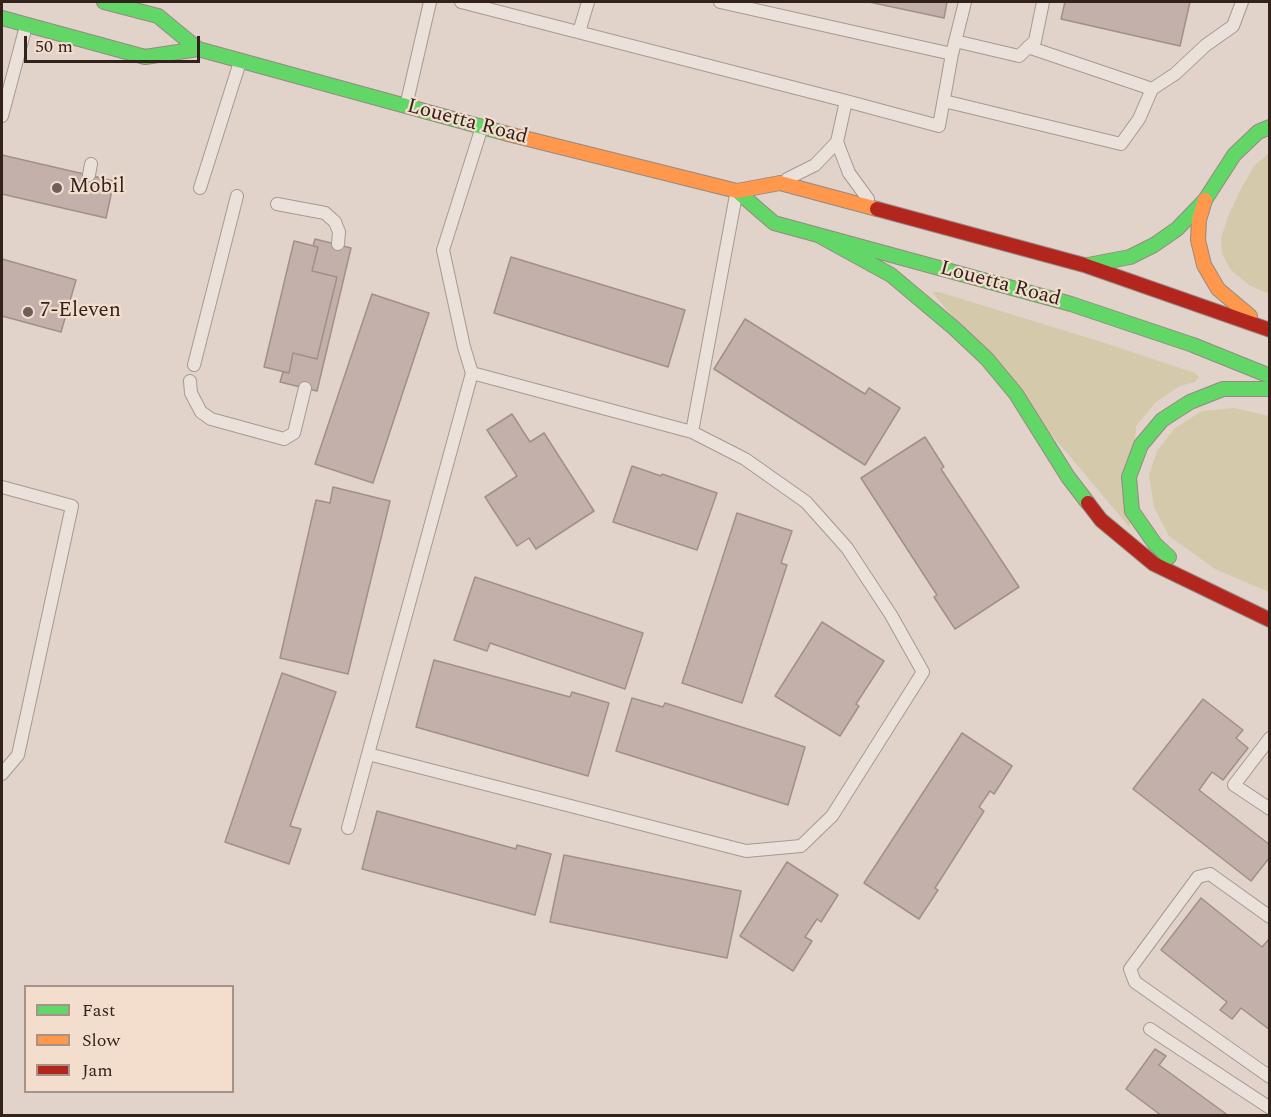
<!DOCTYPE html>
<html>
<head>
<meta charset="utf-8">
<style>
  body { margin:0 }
  #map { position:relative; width:1271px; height:1117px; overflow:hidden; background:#e1d3c9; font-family:Spectral,serif }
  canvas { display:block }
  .frame { position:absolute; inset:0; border:3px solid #33211c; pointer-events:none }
  .legend { position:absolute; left:24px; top:985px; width:210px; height:108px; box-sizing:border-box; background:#f3dece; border:2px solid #a69287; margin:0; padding:8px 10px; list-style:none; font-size:18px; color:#33211c }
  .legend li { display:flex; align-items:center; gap:12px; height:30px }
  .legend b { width:30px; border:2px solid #a69287 }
  .scale { position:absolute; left:24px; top:36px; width:176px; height:27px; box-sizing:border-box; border:3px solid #33211c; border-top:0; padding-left:8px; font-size:18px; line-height:21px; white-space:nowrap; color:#33211c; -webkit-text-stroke:4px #f3dece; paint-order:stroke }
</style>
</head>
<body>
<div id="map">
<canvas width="1271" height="1117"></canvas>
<div class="frame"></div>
<ul class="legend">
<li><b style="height:8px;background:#63d668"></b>Fast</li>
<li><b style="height:8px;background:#ff974d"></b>Slow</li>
<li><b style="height:8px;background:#b3261e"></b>Jam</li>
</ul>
<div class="scale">50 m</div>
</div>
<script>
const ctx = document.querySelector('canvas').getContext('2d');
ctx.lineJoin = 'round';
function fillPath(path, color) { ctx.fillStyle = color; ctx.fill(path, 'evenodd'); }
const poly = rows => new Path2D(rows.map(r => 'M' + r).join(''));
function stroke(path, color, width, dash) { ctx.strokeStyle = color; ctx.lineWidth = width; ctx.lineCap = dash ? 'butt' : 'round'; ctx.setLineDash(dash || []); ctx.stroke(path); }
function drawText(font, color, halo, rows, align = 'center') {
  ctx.font = font + ' Spectral,serif'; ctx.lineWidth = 4.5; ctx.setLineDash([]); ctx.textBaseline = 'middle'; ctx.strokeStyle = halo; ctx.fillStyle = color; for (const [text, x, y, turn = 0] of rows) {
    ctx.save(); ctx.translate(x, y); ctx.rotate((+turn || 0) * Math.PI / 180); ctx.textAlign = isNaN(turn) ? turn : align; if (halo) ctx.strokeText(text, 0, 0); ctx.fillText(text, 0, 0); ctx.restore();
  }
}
const green = poly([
  [1269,153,1269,294,1249,285,1230,269,1222,253,1221,238,1229,214,1242,187,1254,166],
  [932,292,939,292,1108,344,1195,373,1199,377,1195,382,1180,386,1156,402,1136,426,1130,528],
  [1234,408,1269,416,1269,592,1215,569,1169,536,1154,507,1149,475,1157,451,1175,428,1202,411]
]);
const building = poly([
  [869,2,947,2,944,18,869,2],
  [1065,2,1190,2,1180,46,1061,19,1065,2],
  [2,155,114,181,106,218,2,194,2,155],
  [315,239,351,248,317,391,280,382,283,372,289,373,293,353,317,359,337,277,312,271,318,247,313,246,315,239],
  [294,241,318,247,312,271,337,277,317,359,293,353,289,373,264,367,294,241],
  [511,257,685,310,668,367,494,313,511,257],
  [2,259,76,280,61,332,2,316,2,259],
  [372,294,429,313,373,483,315,464,372,294],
  [745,319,865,394,869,388,900,408,865,465,714,369,745,319],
  [512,414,530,442,544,433,594,511,536,549,529,538,517,546,485,497,517,476,487,430,512,414],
  [925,437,944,467,941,469,1019,587,955,629,934,597,937,595,861,478,925,437],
  [632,466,661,476,662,474,717,493,697,550,613,522,632,466],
  [333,487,390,501,348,674,280,658,316,500,330,503,333,487],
  [737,513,792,531,781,563,787,565,742,703,682,683,737,513],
  [475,577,643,633,625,689,490,643,487,651,454,640,475,577],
  [822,622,884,661,856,704,859,706,840,736,775,696,822,622],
  [434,660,570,697,572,692,609,703,588,776,416,727,434,660],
  [282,673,336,692,290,826,301,829,289,864,225,842,282,673],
  [632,698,663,707,665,703,805,747,788,805,616,751,632,698],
  [1203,699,1243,730,1236,738,1248,748,1223,780,1212,772,1199,790,1270,845,1270,857,1251,881,1133,789,1203,699],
  [962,733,1012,766,994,794,990,791,979,807,984,811,935,888,938,890,919,919,864,883,962,733],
  [377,811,516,849,517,845,551,854,535,915,362,869,377,811],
  [564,855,741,891,727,958,550,922,564,855],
  [787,862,838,895,821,922,817,919,805,937,812,941,793,971,740,936,787,862],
  [1201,898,1262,947,1270,938,1270,1030,1241,1008,1232,1019,1220,1010,1227,1002,1161,950,1201,898],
  [1155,1049,1166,1056,1159,1065,1229,1116,1162,1116,1126,1089,1155,1049]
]);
const lane = poly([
  [461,2,846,101,837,142,815,165,787,179],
  [720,2,952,54],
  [579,32,588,2],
  [955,41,1019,56,1035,41,1043,2],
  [1028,47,1152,89,1175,74,1206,45,1233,26,1242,2],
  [846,101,939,126,952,54,965,2],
  [944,101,1121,144,1139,119,1152,89],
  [406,106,430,2],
  [2,116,26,26],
  [837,142,849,173,868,199],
  [89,175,91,164],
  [200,188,240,62],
  [277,204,325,213,335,222,339,232,338,244],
  [194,365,237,196],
  [472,373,368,754,746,851,801,846,832,816,923,672,891,615,847,548,806,502,745,459,692,432,472,373,464,347,443,250,481,130],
  [190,381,191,393,201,412,211,419,284,439,294,433,305,388],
  [692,432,736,195],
  [2,487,72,506,18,755,2,774],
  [1270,738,1234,785,1270,809],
  [348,828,368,754],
  [1270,917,1210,874,1198,877,1130,969,1135,982,1270,1077],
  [1150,1029,1270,1108]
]);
const fast = poly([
  [104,2,158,16,198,49,508,134],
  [2,18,145,57,198,49],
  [737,191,774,223,1071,304,1193,345,1270,376],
  [820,236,891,275,954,328,987,359,1016,394,1068,477,1088,503],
  [1088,265,1130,257,1154,245,1177,229,1205,200,1234,155,1258,132,1270,127],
  [1169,557,1155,544,1132,511,1129,477,1141,445,1162,420,1190,402,1223,389,1270,389]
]);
const slow = poly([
  [508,134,737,191,780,183,877,209],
  [1205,200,1199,220,1198,240,1204,265,1218,289,1250,316]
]);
const jam = poly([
  [877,209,1084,265,1270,330],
  [1088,503,1101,520,1154,564,1270,620]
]);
const markers = [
  [57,188,6,"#705f59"],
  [28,312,6,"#705f59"]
];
const streetNames = [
  ["Louetta Road",467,123,15],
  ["Louetta Road",1000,285,15]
];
const poiNames = [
  ["Mobil",69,188],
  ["7-Eleven",40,312]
];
fillPath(green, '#d4c9ab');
fillPath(building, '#c4b0aa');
stroke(building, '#a18f89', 1.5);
stroke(lane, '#a69993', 14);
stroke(fast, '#958983', 16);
stroke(slow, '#958983', 16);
stroke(jam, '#958983', 16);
stroke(lane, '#eae1da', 12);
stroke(fast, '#63d668', 14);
stroke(slow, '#ff974d', 14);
stroke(jam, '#b3261e', 14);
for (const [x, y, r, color] of markers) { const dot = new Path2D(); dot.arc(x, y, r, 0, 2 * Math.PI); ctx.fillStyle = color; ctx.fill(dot); stroke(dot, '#f3dece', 2); }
drawText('21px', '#33211c', '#f3dece', streetNames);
drawText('21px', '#33211c', '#f3dece', poiNames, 'left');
</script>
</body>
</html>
